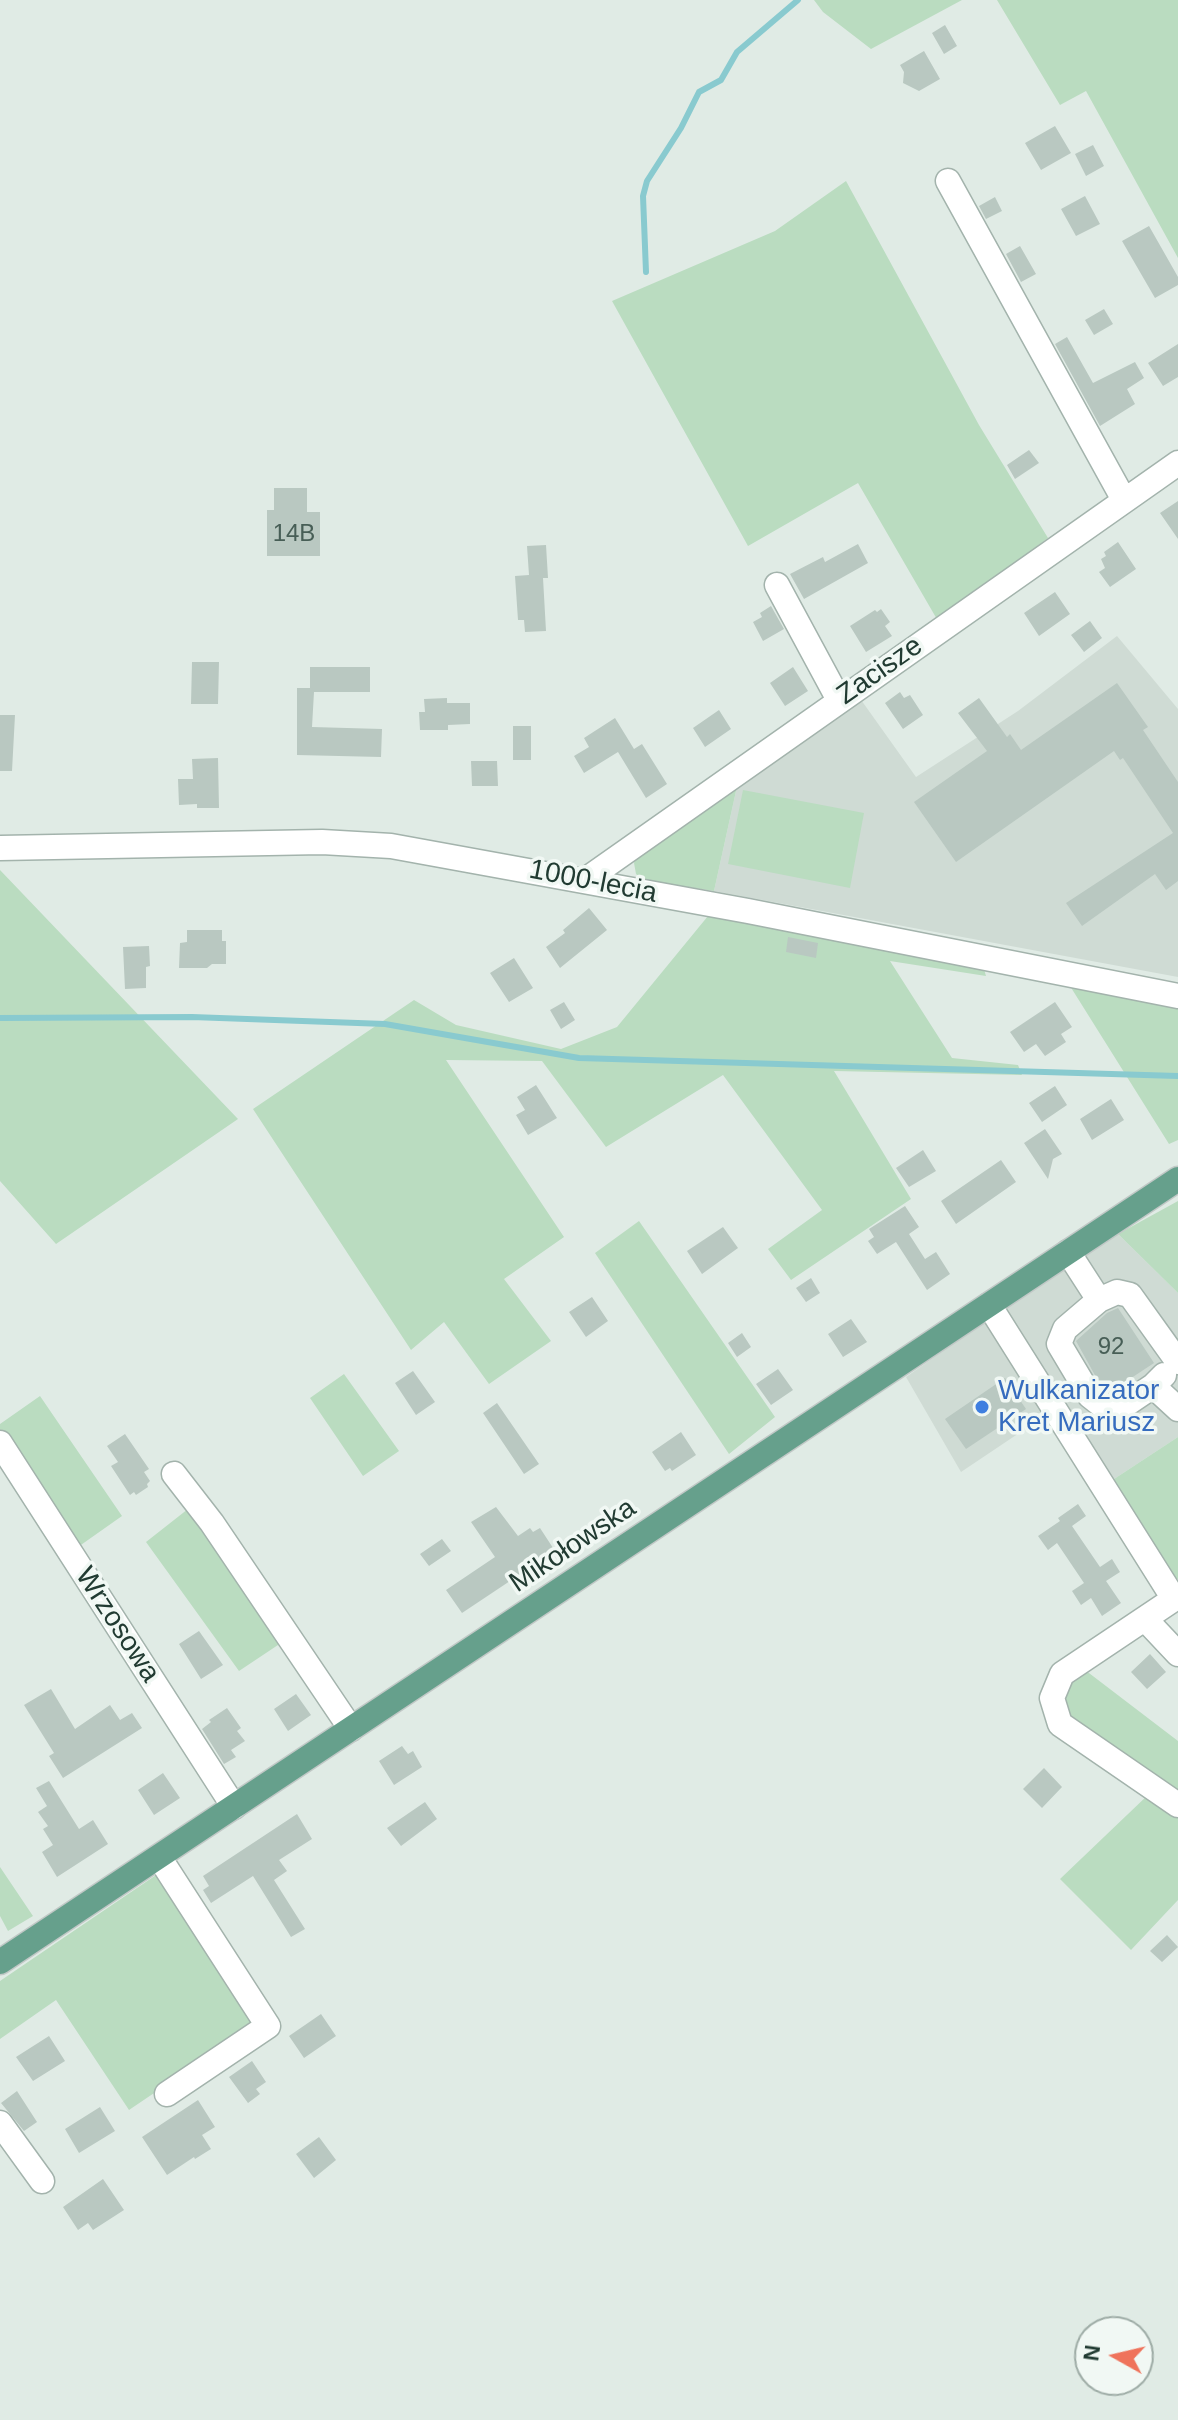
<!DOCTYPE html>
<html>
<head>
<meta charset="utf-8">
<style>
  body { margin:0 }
  #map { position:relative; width:1178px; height:2420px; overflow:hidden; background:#e0ebe5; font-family:Arial,sans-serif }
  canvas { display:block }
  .north { position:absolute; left:1074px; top:2316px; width:80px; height:80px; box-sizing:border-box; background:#f1f8f4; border:2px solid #9eaca6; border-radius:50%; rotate:278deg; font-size:22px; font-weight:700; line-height:32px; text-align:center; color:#213b32 }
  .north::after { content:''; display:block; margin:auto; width:28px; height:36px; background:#ef735b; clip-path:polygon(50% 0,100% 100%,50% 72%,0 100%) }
</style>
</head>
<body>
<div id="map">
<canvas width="1178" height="2420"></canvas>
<div class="north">N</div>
</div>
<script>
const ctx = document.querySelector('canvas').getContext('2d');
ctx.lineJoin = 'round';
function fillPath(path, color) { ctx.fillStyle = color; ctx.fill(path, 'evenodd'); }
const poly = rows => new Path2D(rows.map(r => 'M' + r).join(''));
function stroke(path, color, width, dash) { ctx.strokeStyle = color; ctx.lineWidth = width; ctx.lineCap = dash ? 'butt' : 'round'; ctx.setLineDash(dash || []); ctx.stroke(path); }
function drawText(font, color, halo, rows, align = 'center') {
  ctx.font = font + ' Arial,sans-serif'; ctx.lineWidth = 7; ctx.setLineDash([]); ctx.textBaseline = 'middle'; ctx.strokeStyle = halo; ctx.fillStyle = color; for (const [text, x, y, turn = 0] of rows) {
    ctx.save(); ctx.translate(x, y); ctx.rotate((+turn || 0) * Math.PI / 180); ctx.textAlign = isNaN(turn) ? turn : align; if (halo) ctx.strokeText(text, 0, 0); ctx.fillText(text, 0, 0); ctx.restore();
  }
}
const built = poly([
  [1117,636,1178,709,1178,977,714,891,738,782,859,697,916,777,1018,711],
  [1118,1234,1178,1293,1178,1437,1111,1481,1001,1312],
  [990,1318,1049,1413,961,1472,906,1377]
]);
const green = poly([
  [814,0,962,0,871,49,823,12],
  [997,0,1178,0,1178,258,1086,91,1060,105],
  [846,181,979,425,1048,538,938,621,858,483,748,546,612,301,775,231],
  [738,782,714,891,643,880,636,874,634,863,639,849],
  [743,790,864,813,850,888,728,864],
  [0,870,238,1119,56,1244,0,1181],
  [708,916,742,918,983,966,986,976,890,961,952,1058,1018,1065,1022,1075,834,1071,911,1199,791,1280,768,1249,822,1210,723,1075,606,1147,542,1061,446,1060,564,1237,504,1279,551,1341,489,1384,444,1322,411,1350,253,1109,414,1000,456,1025,561,1049,617,1027],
  [1065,978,1178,1003,1178,1140,1169,1144],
  [1178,1201,1178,1293,1118,1234],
  [639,1221,775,1417,729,1454,595,1253],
  [344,1374,399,1451,363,1476,310,1398],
  [40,1396,122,1516,78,1547,0,1433,0,1424],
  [1178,1437,1178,1579,1172,1579,1111,1481],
  [202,1498,290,1637,239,1671,146,1542],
  [1085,1670,1178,1741,1178,1801,1065,1722,1056,1703,1068,1682],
  [1150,1793,1178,1813,1178,1900,1131,1950,1060,1879],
  [0,1867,33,1916,8,1931,0,1916],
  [162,1871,262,2020,129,2110,56,2000,0,2039,0,1981]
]);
const stream = poly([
  [646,272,643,196,647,181,681,128,699,92,721,80,737,52,798,0],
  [0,1018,192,1017,385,1024,579,1058,1178,1076]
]);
const building = poly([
  [945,25,957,46,944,54,932,33],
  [924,51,940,79,919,91,903,83,904,72,900,65],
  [1055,126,1071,153,1041,170,1025,143],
  [1093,145,1104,166,1086,176,1075,154],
  [1085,196,1100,224,1076,236,1061,209],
  [995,197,1002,211,986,219,979,206],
  [1149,226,1178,277,1178,285,1155,298,1122,241],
  [1020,246,1036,274,1021,282,1006,254],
  [1104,309,1113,324,1094,335,1085,320],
  [1067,337,1093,383,1135,362,1144,378,1127,389,1135,404,1100,426,1055,344],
  [1178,344,1178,377,1163,386,1148,363],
  [1029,450,1039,463,1015,479,1007,465],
  [274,488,307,488,307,512,320,512,320,556,267,556,267,510,274,510],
  [1178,501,1178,539,1160,513],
  [1118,542,1136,569,1110,587,1099,572,1105,568,1101,559,1106,556,1104,552],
  [858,544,868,563,804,599,790,574,823,557,825,562],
  [546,545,548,578,543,578,546,631,525,632,524,620,518,620,515,576,529,575,527,546],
  [1055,592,1070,614,1039,636,1024,613],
  [771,606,784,629,763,641,753,622,762,617,760,613],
  [881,609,890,622,885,626,892,636,866,652,850,626,875,610,877,612],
  [1090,621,1102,638,1084,652,1071,635],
  [192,662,219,662,218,704,191,704],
  [310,667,370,667,370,692,314,692,312,727,382,729,381,757,297,755,297,688,310,688],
  [793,667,808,691,785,706,770,683],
  [1117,683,1148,727,1143,730,1178,782,1178,881,1166,890,1155,874,1082,926,1066,903,1173,833,1123,758,1120,760,1114,751,956,862,914,802,987,751,958,713,979,698,1007,737,1010,734,1021,750],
  [900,692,904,698,910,695,923,715,903,729,885,703],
  [447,698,447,703,470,703,470,724,448,725,448,730,420,730,419,712,425,712,424,699],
  [719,710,731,729,705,747,693,728],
  [0,715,15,715,12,771,0,771],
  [615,718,634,749,642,744,667,784,646,798,618,752,584,773,574,756,589,747,584,738],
  [513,726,531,726,531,760,513,760],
  [218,758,219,808,197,808,197,804,179,805,178,779,193,779,192,759],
  [471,761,497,761,498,786,472,786],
  [589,908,607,930,560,968,546,947,565,933,563,930],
  [187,930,222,930,222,941,226,941,226,964,212,964,207,968,179,968,180,943,187,942],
  [788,937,818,943,816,958,786,952],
  [149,946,150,966,146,967,146,988,125,989,123,947],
  [514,958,533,988,509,1002,490,973],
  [564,1002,575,1020,561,1029,550,1010],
  [1055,1002,1072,1027,1061,1034,1066,1042,1045,1056,1036,1044,1024,1052,1010,1032],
  [536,1085,557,1118,528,1135,516,1115,525,1110,517,1097],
  [1055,1086,1067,1105,1042,1122,1029,1103],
  [1111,1099,1124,1120,1092,1140,1080,1119],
  [1045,1129,1062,1154,1053,1159,1048,1179,1024,1143],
  [923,1150,936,1171,909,1187,896,1168],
  [1001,1160,1016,1182,956,1224,941,1201],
  [905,1206,919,1227,909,1234,925,1259,936,1252,950,1274,927,1290,896,1242,877,1254,868,1241,874,1237,869,1229],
  [723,1227,738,1248,702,1274,687,1251],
  [811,1278,820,1293,806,1302,796,1288],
  [592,1297,608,1321,586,1337,569,1312],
  [1118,1308,1154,1363,1110,1392,1101,1386,1076,1341,1107,1313],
  [851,1319,867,1342,843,1357,828,1334],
  [742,1333,751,1347,737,1357,728,1343],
  [778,1369,793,1390,771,1405,756,1384],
  [413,1371,435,1402,416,1415,395,1383],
  [1005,1378,1026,1409,966,1449,945,1419],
  [497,1403,539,1464,524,1474,483,1413],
  [681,1432,696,1455,672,1471,670,1468,665,1471,652,1452],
  [125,1434,149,1469,144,1472,150,1481,147,1484,148,1487,136,1495,134,1492,130,1495,111,1466,118,1462,107,1446],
  [1078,1504,1086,1516,1072,1526,1100,1567,1112,1559,1120,1572,1106,1581,1121,1603,1102,1616,1091,1598,1081,1605,1072,1591,1084,1583,1057,1543,1048,1550,1038,1536,1060,1521,1058,1518],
  [496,1507,518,1536,530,1528,533,1532,540,1528,555,1551,462,1613,446,1590,495,1557,471,1522],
  [442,1539,451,1551,429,1566,420,1554],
  [199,1631,223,1665,201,1679,179,1644],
  [1150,1654,1166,1672,1147,1689,1131,1672],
  [51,1689,75,1729,110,1705,120,1720,132,1713,142,1728,63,1778,49,1756,54,1753,24,1705],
  [296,1694,311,1715,288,1731,274,1709],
  [227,1708,241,1728,237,1731,245,1741,231,1750,236,1757,224,1764,202,1729,211,1722,209,1720],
  [402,1746,408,1754,413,1751,422,1767,394,1785,379,1761],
  [1044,1768,1062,1787,1042,1808,1023,1789],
  [163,1773,180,1798,154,1815,138,1790],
  [49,1781,79,1829,93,1820,108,1844,57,1877,42,1852,53,1845,43,1829,48,1826,38,1812,47,1806,36,1788],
  [425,1802,437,1819,401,1846,387,1828],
  [297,1814,312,1839,279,1860,287,1871,274,1880,305,1929,291,1937,253,1876,211,1903,203,1890,209,1886,203,1876],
  [1167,1935,1178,1947,1162,1962,1150,1951],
  [321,2014,336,2036,304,2058,289,2036],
  [49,2036,65,2061,33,2081,16,2057],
  [252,2061,266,2082,256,2089,260,2094,248,2103,229,2077],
  [17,2091,37,2122,24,2131,1,2103],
  [198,2100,215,2127,202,2135,211,2149,195,2159,194,2157,167,2175,142,2137],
  [100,2107,115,2131,79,2153,65,2129],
  [319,2137,336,2160,314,2178,296,2154],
  [103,2179,124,2210,93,2230,88,2223,78,2230,63,2207]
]);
const minor = poly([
  [948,181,1124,500],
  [777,585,839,700],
  [0,848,322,842,391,846,748,911,1178,996],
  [584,881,1178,463],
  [1068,1252,1099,1300,1117,1292,1130,1295,1178,1362],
  [1099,1300,1065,1329,1059,1344,1090,1396,1104,1407,1119,1409,1153,1386],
  [989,1305,1174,1599,1062,1674,1052,1698,1060,1724,1178,1805],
  [1164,1375,1153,1386,1178,1409],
  [0,1443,234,1807],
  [174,1474,212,1523,351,1729],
  [1145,1619,1178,1654],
  [159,1857,268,2026,167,2094],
  [0,2123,42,2181]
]);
const major = poly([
  [0,1962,1178,1179]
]);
const markers = [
  [982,1407,8,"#3f7fe0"]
];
const numberNames = [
  ["14B",294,534],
  ["92",1111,1347]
];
const streetNames = [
  ["Zacisze",880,671,-35],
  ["1000-lecia",593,882,11],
  ["Mikołowska",573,1546,-34],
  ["Wrzosowa",117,1625,57]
];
const shopNames = [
  ["Wulkanizator",998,1391],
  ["Kret Mariusz",998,1423]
];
fillPath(built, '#cfdbd4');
fillPath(green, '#badcc0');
stroke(stream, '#89cacf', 6);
fillPath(building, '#b9c8c1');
stroke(minor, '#a3b3ac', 27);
stroke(major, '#c1c8c6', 27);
stroke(minor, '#fff', 24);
stroke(major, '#66a08c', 24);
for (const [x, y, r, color] of markers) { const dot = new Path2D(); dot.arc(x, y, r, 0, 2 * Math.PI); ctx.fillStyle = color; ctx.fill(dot); stroke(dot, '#f1f8f4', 3); }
drawText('24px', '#475e56', null, numberNames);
drawText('28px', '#213b32', '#f1f8f4', streetNames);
drawText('28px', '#366cbe', '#f1f8f4', shopNames, 'left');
</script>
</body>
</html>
